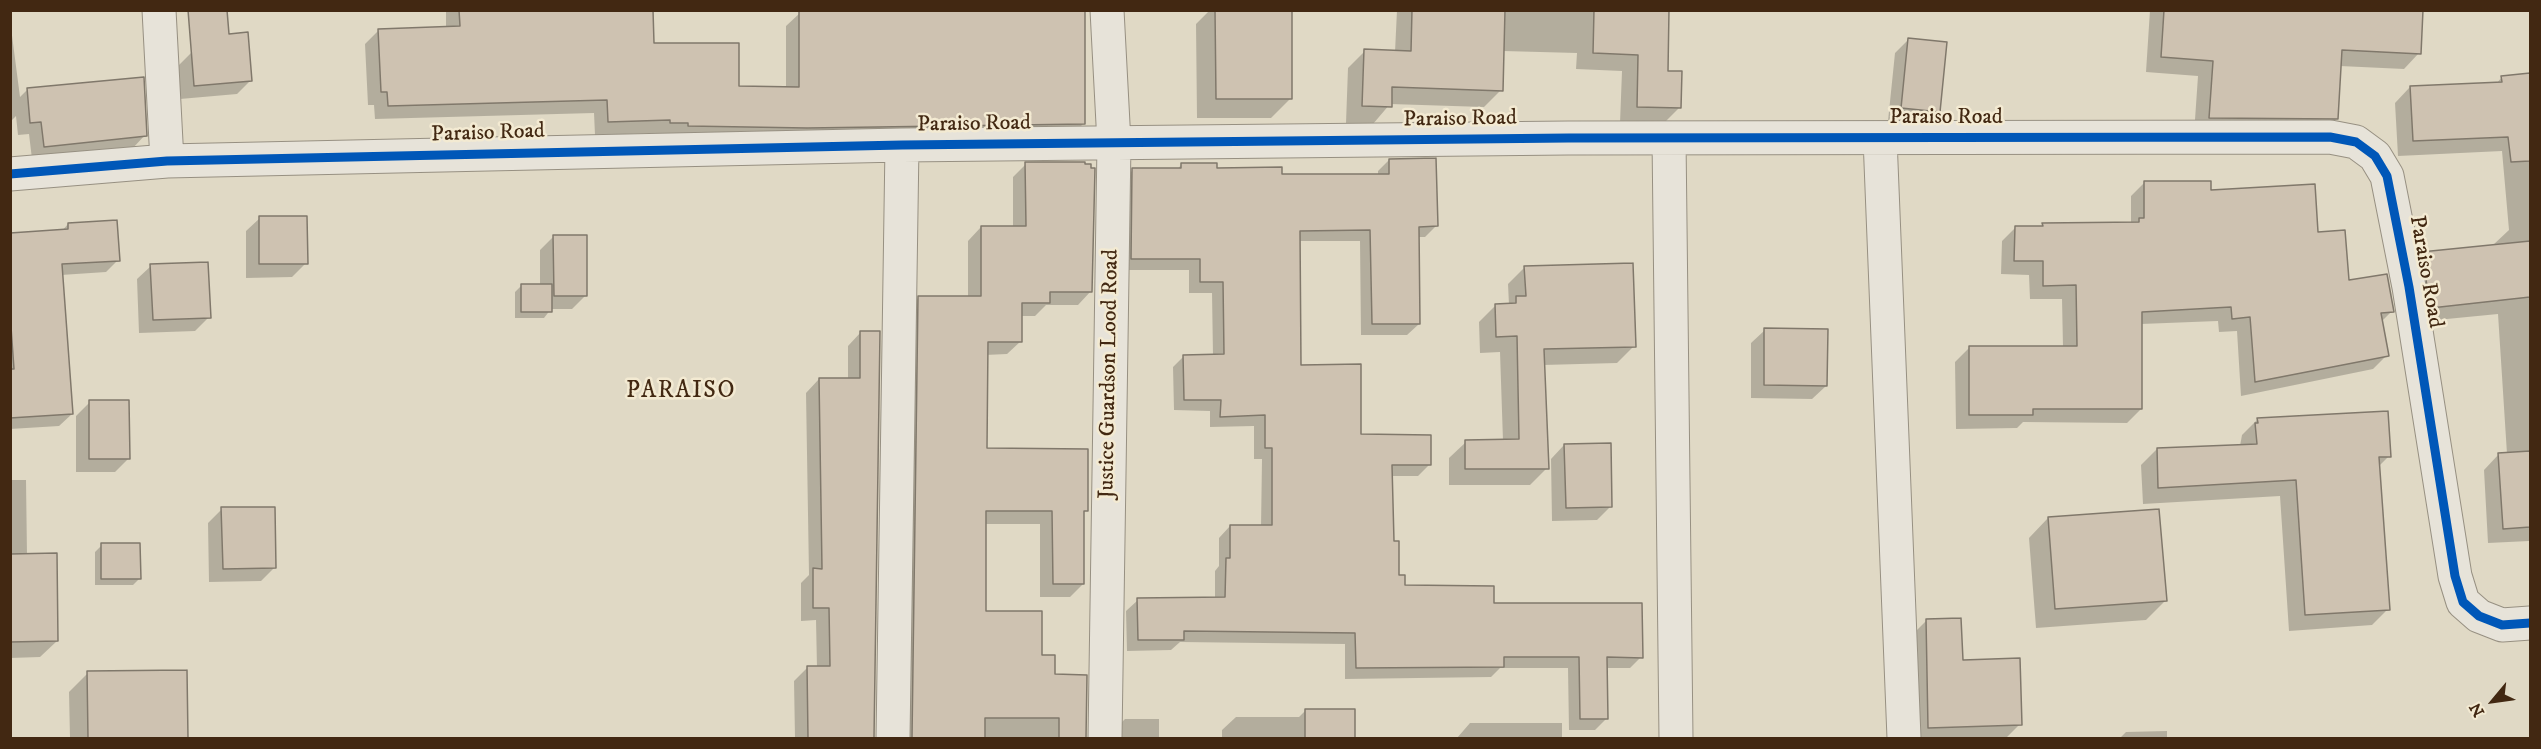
<!DOCTYPE html>
<html>
<head>
<meta charset="utf-8">
<style>
  body { margin:0 }
  #map { position:relative; width:2541px; height:749px; overflow:hidden; background:#e0d9c5; font-family:"IM FELL DW Pica",serif }
  canvas { display:block }
  .frame { position:absolute; inset:0; border:12px solid #422812; pointer-events:none }
  .north { position:absolute; left:2463px; top:671px; width:60px; height:60px; -webkit-text-stroke:4px #f3ead2; paint-order:stroke; rotate:241deg; font-size:16px; font-weight:700; line-height:24px; text-align:center; color:#422812 }
  .north::after { content:''; display:block; margin:auto; width:21px; height:27px; background:#422812; clip-path:polygon(50% 0,100% 100%,50% 72%,0 100%) }
</style>
</head>
<body>
<div id="map">
<canvas width="2541" height="749"></canvas>
<div class="frame"></div>
<div class="north">N</div>
</div>
<script>
const ctx = document.querySelector('canvas').getContext('2d');
ctx.lineJoin = 'round';
function fillPath(path, color) { ctx.fillStyle = color; ctx.fill(path, 'evenodd'); }
const poly = rows => new Path2D(rows.map(r => 'M' + r).join(''));
function stroke(path, color, width, dash) { ctx.strokeStyle = color; ctx.lineWidth = width; ctx.lineCap = dash ? 'butt' : 'round'; ctx.setLineDash(dash || []); ctx.stroke(path); }
function drawText(font, color, halo, rows, align = 'center') {
  ctx.font = font + ' "IM FELL DW Pica",serif'; ctx.lineWidth = 5; ctx.setLineDash([]); ctx.textBaseline = 'middle'; ctx.strokeStyle = halo; ctx.fillStyle = color; for (const [text, x, y, turn = 0] of rows) {
    ctx.save(); ctx.translate(x, y); ctx.rotate((+turn || 0) * Math.PI / 180); ctx.textAlign = isNaN(turn) ? turn : align; if (halo) ctx.strokeText(text, 0, 0); ctx.fillText(text, 0, 0); ctx.restore();
  }
}
const shadow = poly([
  [446,10,651,10,653,44,738,88,786,88,786,26,800,13,813,13,813,10,1083,10,1083,124,1070,137,657,136,657,133,595,135,594,113,375,119,374,105,368,105,365,44,378,31,446,28],
  [1210,10,1290,10,1291,98,1271,118,1197,118,1196,24],
  [1397,10,1668,10,1666,72,1679,108,1662,125,1620,123,1622,71,1576,69,1577,53,1503,51,1501,90,1484,107,1390,104,1373,124,1346,123,1348,68,1365,51,1395,52],
  [2150,10,2421,10,2419,53,2404,69,2340,66,2336,119,2321,135,2194,134,2198,76,2146,72],
  [10,20,20,97,27,90,145,135,133,148,32,159,29,134,18,135,16,116,10,122],
  [1908,40,1938,111,1925,125,1888,121,1895,53],
  [192,52,251,80,237,94,180,99,178,66],
  [2530,75,2530,555,2529,541,2488,543,2484,470,2499,454,2507,454,2498,314,2416,322,2407,268,2422,253,2493,245,2509,230,2502,151,2398,156,2395,103,2410,87,2496,84,2502,77],
  [1389,160,1436,226,1425,237,1418,237,1419,324,1407,335,1361,335,1360,241,1298,241,1299,367,1359,436,1430,464,1418,476,1391,476,1392,542,1398,577,1404,586,1493,604,1641,657,1630,668,1606,668,1607,718,1595,730,1569,730,1568,668,1500,668,1491,677,1345,679,1345,644,1180,642,1171,650,1127,651,1126,611,1138,600,1215,598,1215,571,1219,566,1219,538,1230,526,1261,527,1262,459,1254,459,1254,426,1210,427,1210,411,1174,410,1173,367,1184,356,1213,356,1212,293,1189,293,1189,270,1120,270,1122,181,1133,170,1177,170,1181,165,1280,176,1378,176,1378,171],
  [1026,164,1091,291,1078,305,1046,305,1035,316,1021,316,1021,341,1007,354,985,355,986,450,1086,510,1082,514,1083,584,1070,597,1040,597,1040,524,985,524,985,612,1040,656,1053,675,1086,676,1085,738,899,738,906,311,919,297,968,297,968,241,981,227,1013,228,1013,177],
  [2145,182,2210,192,2316,234,2348,282,2392,311,2381,322,2387,355,2373,369,2241,396,2237,331,2219,332,2218,321,2141,324,2141,409,2127,423,2023,422,2017,428,1956,429,1955,362,1969,348,2063,347,2062,299,2030,299,2029,275,2001,274,2002,241,2016,227,2040,228,2043,224,2131,223,2131,196],
  [260,218,306,263,292,277,246,278,246,231],
  [68,224,118,260,106,272,61,275,72,414,59,426,10,429,10,234,62,231],
  [554,236,586,295,572,309,551,309,544,318,515,318,515,292,522,285,540,285,540,250],
  [151,266,209,317,195,331,139,333,137,279],
  [1525,267,1634,346,1617,363,1543,365,1547,468,1530,485,1449,485,1449,458,1466,442,1503,441,1500,352,1480,353,1479,322,1496,305,1509,305,1508,284],
  [1765,330,1826,386,1812,399,1751,398,1751,343],
  [861,332,879,332,873,738,795,738,794,681,807,668,817,668,816,620,801,621,801,583,809,575,806,393,819,379,848,379,848,346],
  [90,402,128,459,115,472,76,472,76,416],
  [2258,419,2389,456,2378,467,2388,609,2372,625,2289,631,2280,496,2143,504,2141,465,2157,449,2240,446,2242,435],
  [1564,445,1611,506,1597,520,1552,521,1551,459],
  [10,480,26,480,27,555,57,641,40,657,10,658],
  [222,509,275,567,261,581,209,582,208,523],
  [2048,518,2165,601,2146,620,2036,628,2029,538],
  [102,545,140,578,133,585,95,585,95,552],
  [1926,621,2020,724,2006,738,1912,738,1910,637],
  [186,672,187,738,70,738,69,692,88,673],
  [1305,711,1353,711,1355,738,1222,738,1222,730,1236,717,1299,717],
  [1125,719,1159,719,1159,738,1111,738,1111,733],
  [1470,723,1562,723,1562,738,1457,738],
  [2167,731,2167,738,2120,738,2126,732]
]);
const building = poly([
  [188,10,227,10,229,34,248,32,252,81,194,86,188,10],
  [459,10,653,10,654,43,739,43,739,86,799,87,799,11,1085,10,1085,124,807,128,688,126,688,123,670,123,670,120,608,122,607,100,388,106,387,92,381,92,378,29,460,26,459,10],
  [1215,10,1292,10,1292,99,1216,99,1215,10],
  [1412,10,1505,10,1503,91,1392,87,1392,107,1362,106,1364,49,1411,51,1412,10],
  [1594,10,1669,10,1668,71,1682,71,1681,108,1637,107,1638,55,1593,53,1594,10],
  [2164,10,2423,10,2421,54,2342,50,2338,119,2209,118,2213,61,2161,57,2164,10],
  [1908,38,1947,42,1940,112,1901,108,1908,38],
  [2530,73,2530,161,2511,162,2508,137,2413,141,2410,86,2502,82,2501,76,2530,73],
  [144,77,147,136,44,147,41,122,30,123,27,88,144,77],
  [1436,158,1438,226,1419,227,1420,324,1372,324,1370,230,1300,231,1301,365,1361,364,1361,434,1431,435,1431,465,1392,465,1394,541,1399,541,1399,575,1405,575,1405,585,1494,586,1494,603,1642,603,1643,658,1607,657,1608,719,1580,719,1579,657,1504,657,1504,667,1356,668,1355,633,1184,631,1184,640,1138,640,1137,598,1225,597,1226,558,1230,558,1230,525,1272,525,1272,448,1265,448,1265,415,1220,417,1221,400,1184,400,1183,355,1224,354,1223,282,1200,282,1200,259,1131,259,1132,168,1181,168,1181,163,1217,163,1217,168,1282,167,1282,174,1389,174,1389,159,1436,158],
  [1025,162,1085,162,1085,164,1091,164,1091,168,1095,168,1092,292,1050,292,1050,303,1022,303,1022,342,988,342,987,448,1088,449,1088,511,1084,511,1084,584,1053,584,1052,511,986,511,986,611,1042,611,1042,655,1055,655,1055,674,1087,675,1086,738,1059,738,1059,718,985,718,985,738,912,738,918,296,981,296,981,226,1026,226,1025,162],
  [2144,181,2211,181,2211,190,2315,184,2318,232,2345,230,2349,280,2387,274,2394,312,2381,313,2389,356,2255,382,2250,317,2232,319,2231,307,2142,312,2142,409,2033,409,2033,415,1969,415,1969,346,2077,346,2076,285,2043,286,2043,261,2014,261,2015,226,2043,226,2042,223,2139,222,2139,218,2144,218,2144,181],
  [259,216,307,216,308,264,259,264,259,216],
  [117,220,120,261,62,264,73,414,10,418,10,369,14,369,10,313,10,233,68,229,68,223,117,220],
  [553,235,587,235,587,296,554,296,553,235],
  [2530,241,2530,297,2431,308,2421,252,2530,241],
  [208,262,211,318,153,320,150,264,208,262],
  [1633,263,1636,347,1544,349,1549,469,1465,469,1465,440,1519,439,1517,336,1496,337,1495,304,1516,303,1516,296,1526,296,1524,266,1633,263],
  [521,284,552,284,552,312,521,312,521,284],
  [1764,328,1828,329,1827,386,1764,385,1764,328],
  [860,331,880,331,874,738,808,738,807,666,830,666,829,608,813,608,813,568,822,569,819,378,860,378,860,331],
  [89,400,129,400,130,459,89,459,89,400],
  [2388,411,2391,457,2379,457,2390,610,2305,615,2296,480,2158,488,2157,448,2257,444,2255,423,2258,423,2257,418,2388,411],
  [1611,443,1612,507,1566,508,1564,444,1611,443],
  [2530,451,2530,527,2503,529,2498,453,2530,451],
  [221,507,275,507,276,568,223,569,221,507],
  [2159,509,2167,601,2055,609,2048,517,2159,509],
  [101,543,140,543,141,579,101,579,101,543],
  [57,553,58,641,10,642,10,554,57,553],
  [1961,618,1963,660,2020,658,2022,725,1928,728,1926,619,1961,618],
  [187,670,188,738,88,738,87,671,187,670],
  [1305,709,1355,709,1355,738,1305,738,1305,709]
]);
const minor = poly([
  [159,10,167,161],
  [1669,138,1676,738],
  [1880,138,1904,738],
  [10,174,167,161,902,145,1568,138,2330,137,2356,142,2375,156,2387,176,2409,287,2455,576,2463,602,2479,616,2502,625,2530,623],
  [893,738,902,145],
  [1105,738,1114,143,1107,10]
]);
const cycleway = poly([
  [10,174,167,161,902,145,1568,138,2330,137,2356,142,2375,156,2387,176,2409,287,2455,576,2463,602,2479,616,2502,625,2530,623]
]);
const streetNames = [
  ["Paraiso Road",1946,118],
  ["Paraiso Road",1460,120,-1],
  ["Paraiso Road",974,125,-1],
  ["Paraiso Road",488,134,-2],
  ["Paraiso Road",2425,272,80],
  ["Justice Guardson Lood Road",1110,374,-89]
];
const neighbourhoodNames = [
  ["PARAISO",681,392]
];
fillPath(shadow, '#0003');
fillPath(building, '#cec2b1');
stroke(building, '#80786b', 1.5);
stroke(minor, '#979082', 35);
stroke(minor, '#e7e3d9', 33);
stroke(cycleway, '#0057b8', 9);
drawText('22px', '#422812', '#f3ead2', streetNames);
ctx.letterSpacing = '1.5px';
drawText('24px', '#422812', '#f3ead2', neighbourhoodNames);
ctx.letterSpacing = '0px';
</script>
</body>
</html>
